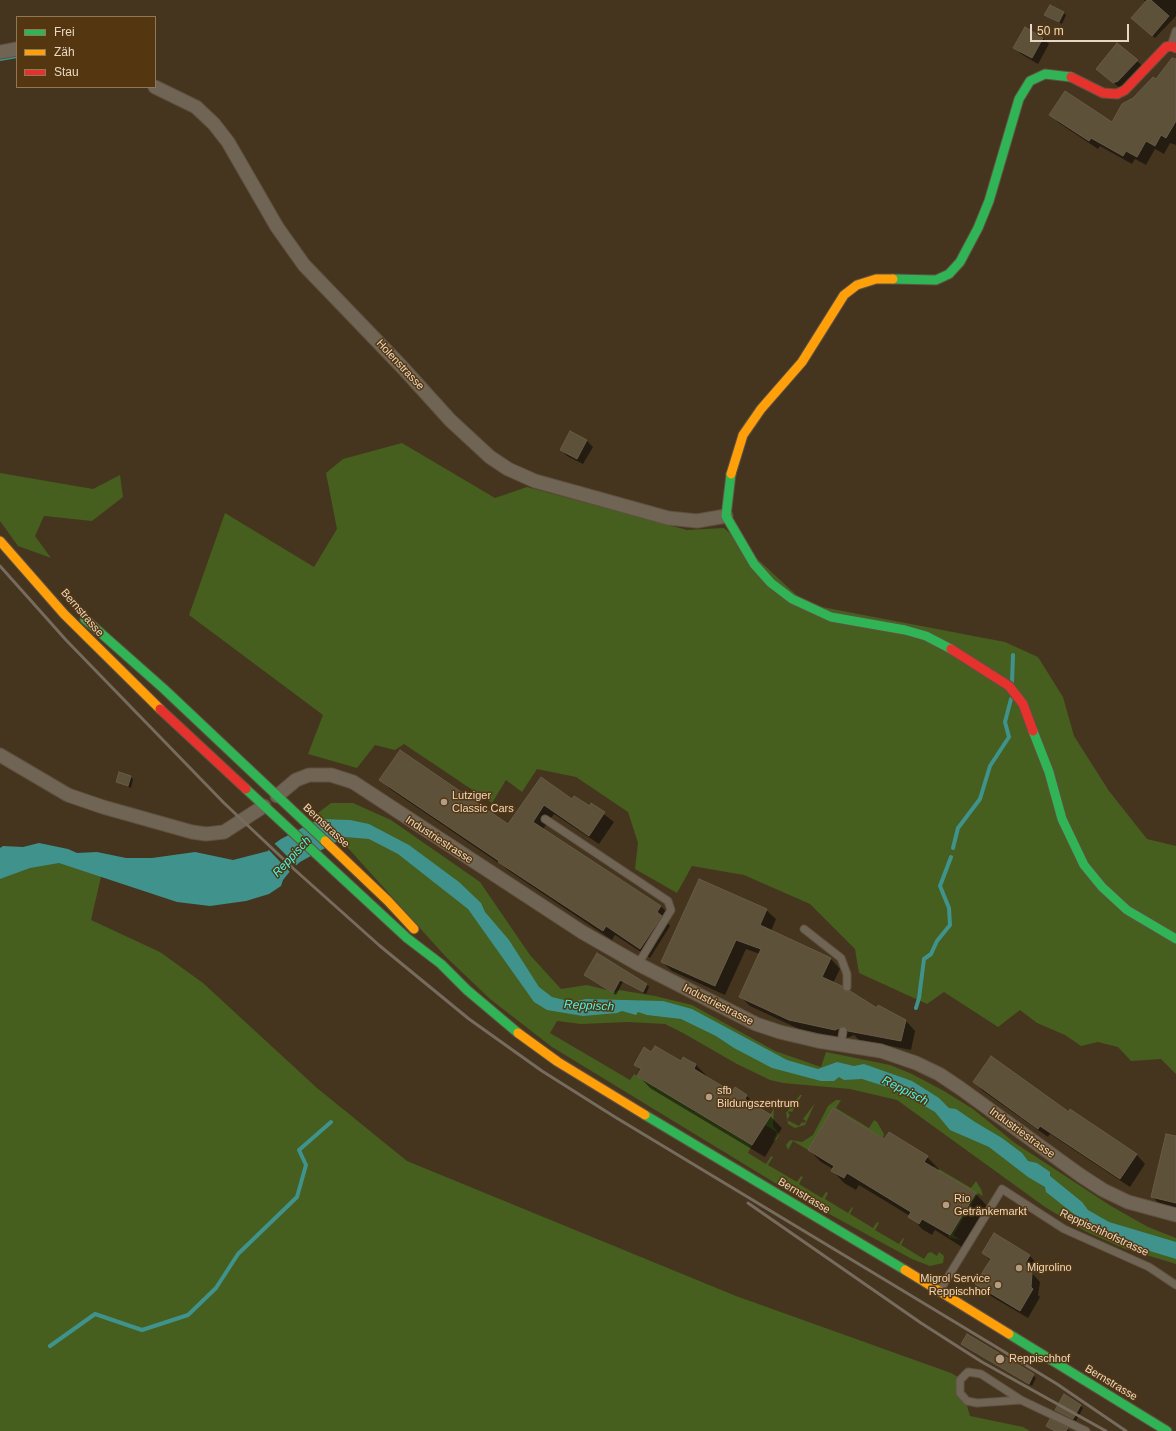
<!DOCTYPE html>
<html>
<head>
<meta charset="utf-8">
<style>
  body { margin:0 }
  #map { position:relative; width:1176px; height:1431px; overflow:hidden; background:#45351f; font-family:Arial,sans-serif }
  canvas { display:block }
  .legend { position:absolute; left:16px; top:16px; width:140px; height:72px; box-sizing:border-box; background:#543710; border:1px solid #907758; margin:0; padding:5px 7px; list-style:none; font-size:12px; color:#e9d7c3 }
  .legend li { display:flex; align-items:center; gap:8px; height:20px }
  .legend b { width:20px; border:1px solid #907758 }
  .scale { position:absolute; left:1030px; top:24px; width:99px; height:18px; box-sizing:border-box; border:2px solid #e9d7c3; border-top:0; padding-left:5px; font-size:12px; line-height:14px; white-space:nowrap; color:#e9d7c3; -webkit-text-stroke:3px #543710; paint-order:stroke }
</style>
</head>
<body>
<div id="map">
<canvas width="1176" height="1431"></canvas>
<ul class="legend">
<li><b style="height:5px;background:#30b455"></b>Frei</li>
<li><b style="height:5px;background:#ff9f0a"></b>Zäh</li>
<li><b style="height:5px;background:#e5322d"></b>Stau</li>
</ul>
<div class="scale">50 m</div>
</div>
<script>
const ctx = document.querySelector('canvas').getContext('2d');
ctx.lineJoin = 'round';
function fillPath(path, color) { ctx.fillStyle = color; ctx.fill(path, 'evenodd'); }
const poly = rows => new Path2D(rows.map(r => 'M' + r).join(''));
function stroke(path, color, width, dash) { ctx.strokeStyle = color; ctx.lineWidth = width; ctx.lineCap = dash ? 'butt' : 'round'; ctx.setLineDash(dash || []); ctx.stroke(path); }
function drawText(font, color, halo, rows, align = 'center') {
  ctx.font = font + ' Arial,sans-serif'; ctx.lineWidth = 3; ctx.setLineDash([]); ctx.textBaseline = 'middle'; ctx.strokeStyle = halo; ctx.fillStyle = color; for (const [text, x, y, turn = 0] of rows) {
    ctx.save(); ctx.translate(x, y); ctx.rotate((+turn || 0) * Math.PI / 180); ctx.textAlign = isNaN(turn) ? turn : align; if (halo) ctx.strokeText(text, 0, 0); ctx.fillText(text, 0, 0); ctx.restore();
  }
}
const green = poly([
  [402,443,495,498,527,487,687,530,724,528,806,604,1005,642,1038,657,1063,697,1074,736,1109,791,1147,839,1176,846,1176,1074,1161,1059,1131,1061,1118,1047,1098,1042,1081,1046,1065,1035,1037,1023,1020,1010,998,1027,944,992,927,1004,859,973,855,949,810,904,744,875,692,866,677,893,635,869,638,843,628,812,576,777,537,769,522,792,506,780,492,803,404,744,395,750,375,745,357,768,308,754,323,715,189,615,225,513,314,567,337,529,326,473,343,459],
  [0,473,93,489,120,475,123,497,92,521,44,516,35,536,51,558,18,546,0,521],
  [331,803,353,803,391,820,480,882,530,955,561,989,587,985,615,992,619,990,655,996,692,1005,775,1051,821,1067,826,1052,890,1065,912,1074,944,1091,973,1109,1015,1143,1111,1206,1148,1227,1176,1238,1176,1264,1123,1248,1085,1231,1045,1207,897,1100,850,1089,783,1083,770,1080,737,1064,683,1033,665,1024,628,1022,581,1024,557,1021,550,1033,630,1080,634,1074,655,1087,655,1089,657,1088,693,1110,693,1112,695,1111,743,1140,744,1142,745,1141,752,1145,748,1153,766,1164,771,1156,773,1157,768,1165,797,1182,801,1176,803,1177,799,1184,822,1198,826,1192,828,1193,825,1199,848,1213,852,1207,853,1208,850,1214,873,1228,877,1222,879,1223,875,1230,899,1244,903,1238,904,1239,901,1245,924,1259,928,1253,931,1252,937,1256,939,1252,944,1256,943,1263,930,1266,912,1259,798,1197,552,1047,490,999,446,957,348,848,314,816],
  [0,854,104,864,91,920,160,952,203,983,317,1088,407,1161,736,1296,951,1373,963,1380,964,1395,970,1416,1023,1427,1030,1431,0,1431],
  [800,1095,802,1095,792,1112,789,1111,788,1113,790,1115,787,1120,799,1126,802,1122,804,1123,806,1121,803,1119,815,1103,805,1125,795,1128,788,1124,786,1113],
  [836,1100,841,1100,836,1108,869,1128,874,1120,877,1122,884,1134,883,1138,833,1108,808,1150,793,1141,788,1150,786,1145,790,1140,802,1142,813,1135,828,1106],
  [774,1108,773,1126,779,1134,777,1139,773,1141,777,1132,765,1125],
  [934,1166,971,1188,976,1181,981,1189,983,1196,978,1193,953,1235,961,1240,948,1237,975,1193,933,1167]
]);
const water = poly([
  [319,819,350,820,369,824,409,845,459,882,481,903,485,912,509,940,539,987,552,997,572,1002,586,999,663,1001,692,1009,787,1060,818,1069,837,1062,854,1066,864,1064,912,1081,939,1098,949,1108,956,1109,975,1122,1002,1138,1022,1153,1028,1161,1037,1163,1050,1172,1050,1176,1082,1202,1088,1210,1109,1222,1176,1242,1176,1259,1140,1248,1084,1222,1046,1192,1045,1187,1028,1177,989,1147,950,1130,935,1112,904,1094,884,1086,862,1079,844,1080,839,1077,834,1081,821,1081,772,1068,734,1048,716,1036,681,1019,647,1015,638,1012,636,1015,622,1011,617,1013,583,1016,547,1010,534,1002,468,909,398,854,369,839,345,837,300,862,291,870,283,880,281,886,269,894,246,901,210,906,177,902,59,863,30,868,0,879,0,848,3,846,23,847,39,843,68,849,77,853,97,852,126,858,152,858,195,852,233,860,268,851,270,847,281,839]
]);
const pier = poly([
  [273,842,297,866,291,873,267,848]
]);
const shadow = poly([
  [1144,0,1176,0,1176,16,1155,38,1136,21,1146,2],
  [1063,12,1066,15,1062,24,1046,15],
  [1025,28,1043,38,1049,44,1038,64,1021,54,1015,48],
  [1118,44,1147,70,1123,91,1098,69],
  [1176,62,1176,145,1170,143,1164,154,1155,149,1146,165,1135,159,1132,164,1100,146,1098,149,1059,123,1051,115,1112,123,1133,99],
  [570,432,587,441,593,447,583,464,567,456,561,450],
  [131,777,133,779,131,788,117,781],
  [541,779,573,800,590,807,592,805,614,822,599,844,554,814,543,829,661,906,670,916,666,921,670,926,650,958,615,935,612,940,509,871,503,866,390,789,381,780,508,825],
  [766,910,776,919,771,931,831,959,840,969,833,983,878,1009,906,1021,915,1031,911,1050,859,1040,854,1035,845,1039,799,1029,750,1006,740,996,760,954,746,949,725,995,672,971,662,962],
  [598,955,647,984,649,987,646,994,623,982,616,995,588,978,585,975],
  [652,1053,681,1062,684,1058,696,1065,708,1077,732,1093,747,1096,759,1108,770,1116,782,1128,765,1157,650,1088,638,1075,641,1071,635,1065],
  [974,1082,1069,1113,1136,1154,1145,1164,1130,1187,1050,1134,1048,1137,983,1091],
  [1176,1137,1176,1209,1161,1206,1152,1196],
  [885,1140,927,1157,939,1169,938,1171,975,1193,987,1206,962,1247,935,1230,932,1235,922,1229,910,1216,859,1185,856,1190,844,1183,832,1170,833,1169,821,1162,809,1150],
  [994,1235,1030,1256,1037,1264,1032,1273,1040,1282,1038,1295,1040,1297,1028,1318,984,1292,976,1284,991,1261,983,1253],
  [965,1346,1033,1375,1036,1378,1032,1386],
  [1080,1405,1083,1408,1076,1421,1056,1410],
  [1047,1426,1067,1429,1070,1431,1052,1431]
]);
const stream = poly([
  [0,59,17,56],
  [1012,682,1013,655],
  [953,848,958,828,980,799,990,766,1009,737,1005,722,1011,699],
  [916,1008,919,998,924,959,931,954,937,941,950,925,949,908,940,886,951,857],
  [50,1346,95,1314,142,1330,188,1315,216,1288,238,1254,297,1197,306,1165,299,1150,331,1122]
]);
const building = poly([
  [1147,0,1151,0,1169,16,1152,36,1131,18,1147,0],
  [1050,5,1064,12,1059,22,1044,15,1050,5],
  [1025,27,1043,38,1032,58,1013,48,1025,27],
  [1117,43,1138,60,1118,81,1113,83,1096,69,1117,43],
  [1172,58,1176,59,1176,121,1166,138,1161,135,1155,146,1146,141,1137,157,1126,151,1123,156,1091,138,1089,141,1049,115,1065,91,1112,122,1122,104,1133,98,1153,77,1156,79,1172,58],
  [570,431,587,440,577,459,560,450,570,431],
  [400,750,508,824,541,777,572,799,574,796,590,806,591,803,605,812,589,836,544,805,533,822,661,906,657,912,662,916,640,949,606,926,603,931,498,862,499,861,379,780,400,750],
  [119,772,131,776,128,786,116,782,119,772],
  [699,879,767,909,760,925,831,958,822,977,842,986,845,991,850,991,877,1008,878,1005,906,1020,901,1041,848,1031,844,1026,835,1030,789,1020,739,997,761,949,736,940,715,986,661,962,699,879],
  [597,953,647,984,643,992,620,980,613,993,584,975,597,953],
  [655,1046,681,1061,683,1057,690,1061,696,1064,694,1069,732,1092,735,1087,747,1095,745,1099,771,1115,752,1145,637,1076,641,1069,634,1065,644,1047,651,1052,655,1046],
  [991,1056,1069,1112,1070,1109,1137,1154,1120,1179,1040,1126,1038,1129,973,1082,991,1056],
  [833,1108,884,1139,889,1132,928,1156,924,1162,976,1193,950,1235,922,1219,919,1224,913,1220,908,1217,911,1212,847,1173,844,1178,831,1171,834,1166,808,1150,833,1108],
  [1166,1134,1176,1136,1176,1203,1151,1197,1166,1134],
  [994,1233,1030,1255,1025,1264,1032,1273,1031,1287,1033,1289,1020,1311,975,1284,991,1259,982,1253,994,1233],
  [967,1334,1034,1374,1029,1384,961,1344,967,1334],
  [1064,1394,1081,1405,1073,1419,1055,1410,1064,1394],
  [1050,1419,1068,1428,1066,1431,1054,1431,1046,1426,1050,1419]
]);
const lane = poly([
  [1171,46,1176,31],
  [545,819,668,901,671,910,638,964],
  [804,929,841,958,847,974,847,987],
  [841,1045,843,1031],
  [940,1290,1002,1189,1064,1229,1149,1267,1176,1285],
  [1021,1400,977,1403,967,1401,960,1393,960,1380,968,1372,981,1374,1021,1400,1086,1431]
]);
const street = poly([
  [0,52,17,49],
  [155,87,196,107,214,124,228,142,277,227,304,265,403,368,450,420,490,457,508,469,535,481,668,518,697,521,726,516],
  [0,755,68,795,103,807,192,832,206,834,224,832,264,806],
  [277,796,296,780,309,775,331,775,353,782,582,932,638,964,756,1024,780,1032,818,1041,881,1051,916,1063,939,1074,960,1088,1080,1175,1103,1190,1128,1202,1176,1215]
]);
const fast = poly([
  [893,279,936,280,949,274,960,262,978,228,989,201,1019,99,1030,81,1045,74,1071,77],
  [731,474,726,516,754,564,771,583,792,599,831,617,905,630,926,636,951,649],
  [85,619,164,689,325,841],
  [1033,731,1049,772,1062,819,1084,865,1102,887,1127,910,1176,939],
  [246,789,407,938,441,964,467,990,518,1033],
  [645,1115,905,1270],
  [1009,1334,1167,1431]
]);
const slow = poly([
  [731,474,743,435,761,409,802,362,844,295,857,285,876,279,893,279],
  [0,541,64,614,160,709],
  [325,841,388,901,414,929],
  [518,1033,558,1062,645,1115],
  [905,1270,1009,1334]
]);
const jam = poly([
  [1071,77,1103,93,1117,94,1125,90,1166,47,1171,46,1176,48],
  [951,649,1009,686,1023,704,1033,731],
  [160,709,246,789]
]);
const rail = poly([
  [0,566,66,640,224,803,295,870,380,946,469,1019,542,1071,615,1117,993,1345,1057,1384,1126,1431],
  [748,1203,921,1323,982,1362,1106,1431]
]);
const markers = [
  [444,802,4,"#b09e8a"],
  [709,1097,4,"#b09e8a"],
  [946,1205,4,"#b09e8a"],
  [1019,1268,4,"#b09e8a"],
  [998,1285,4,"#b09e8a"],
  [1000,1359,5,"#b09e8a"]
];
const streetNames = [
  ["Holenstrasse",400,365,47],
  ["Bernstrasse",82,613,49],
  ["Bernstrasse",326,826,43],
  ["Industriestrasse",439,840,33],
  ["Industriestrasse",718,1005,27],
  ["Industriestrasse",1022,1133,36],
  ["Bernstrasse",804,1196,31],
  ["Reppischhofstrasse",1104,1233,25],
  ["Bernstrasse",1111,1383,31]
];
const poiNames = [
  ["Lutziger",452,796],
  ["Classic Cars",452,809],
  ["sfb",717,1091],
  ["Bildungszentrum",717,1104],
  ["Rio",954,1199],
  ["Getränkemarkt",954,1212],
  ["Migrolino",1027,1268],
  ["Migrol Service",990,1279,"right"],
  ["Reppischhof",990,1292,"right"],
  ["Reppischhof",1009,1359]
];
const waterNames = [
  ["Reppisch",292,857,-47],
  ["Reppisch",589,1006,3],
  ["Reppisch",905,1091,27]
];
fillPath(green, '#465e1e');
fillPath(water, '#3f938c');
fillPath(pier, '#45351f');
fillPath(shadow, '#0007');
stroke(stream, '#3f938c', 4);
fillPath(building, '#5e5139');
stroke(building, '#665b48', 1);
stroke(lane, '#5f5241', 9);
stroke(street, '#5f5241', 15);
stroke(fast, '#5f5241', 11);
stroke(slow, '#5f5241', 11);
stroke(jam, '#5f5241', 11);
stroke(lane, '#706455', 7);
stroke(street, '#706455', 13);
stroke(fast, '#30b455', 9);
stroke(slow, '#ff9f0a', 9);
stroke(jam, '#e5322d', 9);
stroke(rail, '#766b5d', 3);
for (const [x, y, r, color] of markers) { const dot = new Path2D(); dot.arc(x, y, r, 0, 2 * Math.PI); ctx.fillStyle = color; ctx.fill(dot); stroke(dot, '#543710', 1.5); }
drawText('11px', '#e9d7c3', '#543710', streetNames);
drawText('11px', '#e9d7c3', '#543710', poiNames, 'left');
drawText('italic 12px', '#41f9f0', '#543710', waterNames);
</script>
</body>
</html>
